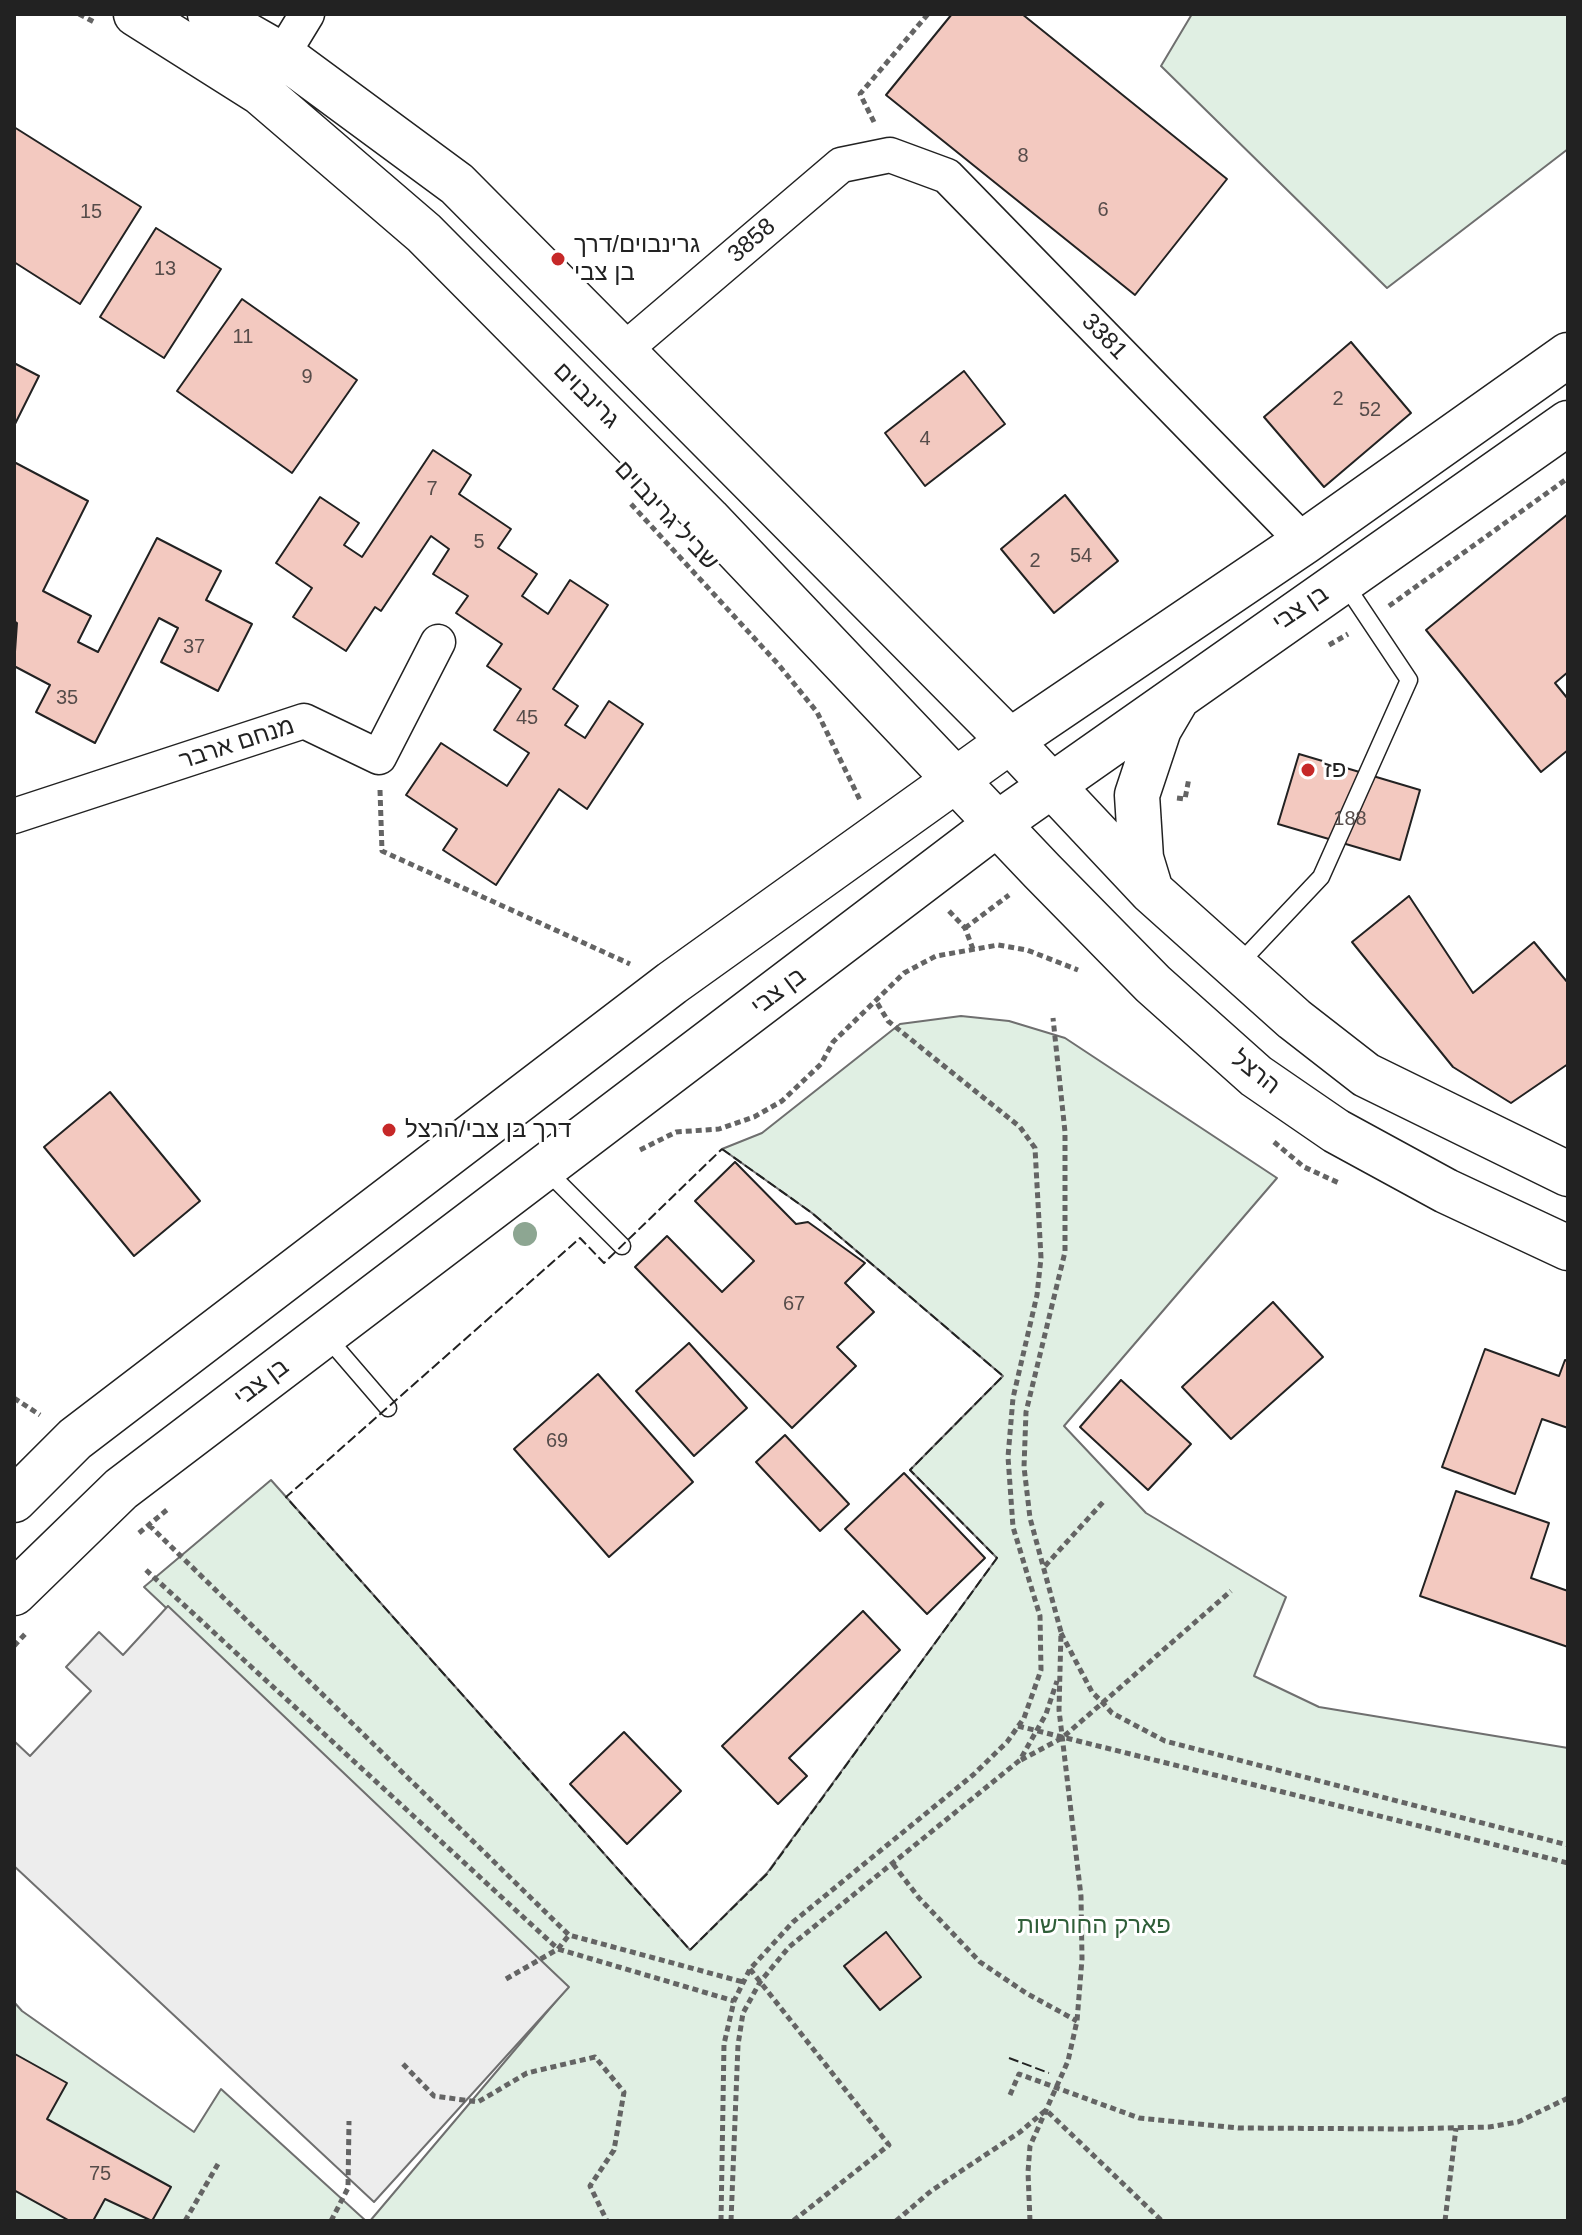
<!DOCTYPE html>
<html>
<head>
<meta charset="utf-8">
<style>
  body { margin:0 }
  #map { position:relative; width:1582px; height:2235px; overflow:hidden; background:#fff; font-family:Arial,sans-serif }
  canvas { display:block }
  .frame { position:absolute; inset:0; border:16px solid #222; pointer-events:none }
</style>
</head>
<body>
<div id="map">
<canvas width="1582" height="2235"></canvas>
<div class="frame"></div>
</div>
<script>
const ctx = document.querySelector('canvas').getContext('2d');
ctx.lineJoin = 'round';
function fillPath(path, color) { ctx.fillStyle = color; ctx.fill(path, 'evenodd'); }
const poly = rows => new Path2D(rows.map(r => 'M' + r).join(''));
function stroke(path, color, width, dash) { ctx.strokeStyle = color; ctx.lineWidth = width; ctx.lineCap = dash ? 'butt' : 'round'; ctx.setLineDash(dash || []); ctx.stroke(path); }
function drawText(font, color, halo, rows, align = 'center') {
  ctx.font = font + ' Arial,Heebo,sans-serif'; ctx.lineWidth = 6; ctx.setLineDash([]); ctx.textBaseline = 'middle'; ctx.strokeStyle = halo; ctx.fillStyle = color; for (const [text, x, y, turn = 0] of rows) {
    ctx.save(); ctx.translate(x, y); ctx.rotate((+turn || 0) * Math.PI / 180); ctx.textAlign = isNaN(turn) ? turn : align; if (halo) ctx.strokeText(text, 0, 0); ctx.fillText(text, 0, 0); ctx.restore();
  }
}
const green = poly([
  [1192,14,1568,14,1568,149,1387,288,1161,66,1192,14],
  [961,1016,1009,1021,1065,1038,1277,1178,1064,1426,1146,1513,1286,1597,1254,1676,1319,1707,1568,1748,1568,2221,370,2221,568,1987,144,1587,271,1480,690,1950,767,1873,997,1558,910,1470,1003,1376,812,1213,722,1149,762,1133,900,1024,961,1016],
  [14,2002,22,2011,194,2132,221,2089,366,2221,14,2221,14,2002]
]);
const parking = poly([
  [168,1606,569,1987,374,2202,14,1866,14,1741,30,1756,91,1691,66,1667,99,1632,123,1655,168,1606]
]);
const building = poly([
  [952,14,1022,14,1227,179,1135,295,886,95,952,14],
  [14,127,141,207,80,304,14,262,14,127],
  [156,228,221,269,164,358,100,317,156,228],
  [242,299,357,380,292,473,177,391,242,299],
  [1351,342,1411,413,1324,487,1264,417,1351,342],
  [14,363,39,376,14,426,14,363],
  [964,371,1005,424,925,486,885,433,964,371],
  [433,450,471,475,459,494,511,529,498,548,537,574,522,596,548,614,570,580,608,605,553,689,578,706,565,725,585,738,609,701,643,724,587,809,559,789,496,885,443,850,457,829,406,795,441,743,507,786,529,753,494,730,521,689,487,666,502,644,456,613,468,596,433,574,449,549,431,536,381,611,375,607,346,651,293,617,312,588,276,563,320,497,359,523,344,545,362,557,433,450],
  [14,462,88,501,43,591,91,616,78,642,98,652,157,538,221,571,206,600,252,624,218,691,161,662,178,628,159,618,95,743,36,712,50,685,14,666,17,623,14,621,14,462],
  [1065,495,1118,561,1054,613,1001,549,1065,495],
  [1568,514,1568,672,1555,683,1568,699,1568,750,1541,772,1426,630,1568,514],
  [1299,754,1420,790,1400,860,1278,824,1299,754],
  [1409,896,1473,993,1534,942,1568,983,1568,1064,1511,1103,1453,1067,1352,942,1409,896],
  [110,1092,200,1201,134,1256,44,1147,110,1092],
  [735,1162,796,1224,808,1222,865,1263,845,1283,874,1312,837,1347,856,1366,792,1428,635,1267,667,1236,722,1292,754,1261,695,1201,735,1162],
  [1273,1302,1323,1357,1231,1439,1182,1387,1273,1302],
  [689,1343,747,1408,694,1456,636,1391,689,1343],
  [1485,1349,1559,1376,1565,1360,1568,1361,1568,1428,1542,1419,1515,1494,1442,1467,1485,1349],
  [598,1374,693,1482,609,1557,514,1449,598,1374],
  [1121,1380,1191,1444,1148,1490,1080,1427,1121,1380],
  [785,1435,849,1504,820,1531,756,1462,785,1435],
  [904,1473,985,1558,927,1614,845,1529,904,1473],
  [1456,1491,1549,1523,1531,1578,1568,1591,1568,1647,1420,1596,1456,1491],
  [863,1611,900,1650,789,1758,807,1776,778,1804,722,1746,863,1611],
  [624,1732,681,1791,627,1844,570,1784,624,1732],
  [886,1932,921,1977,880,2010,844,1966,886,1932],
  [15,2054,67,2083,47,2119,171,2187,152,2221,105,2199,93,2221,70,2221,14,2190,15,2054]
]);
const path = poly([
  [79,14,96,23],
  [1139,15,1139,14],
  [874,122,860,94,928,14],
  [631,504,778,664,817,712,860,800],
  [1389,606,1568,478],
  [1329,645,1348,634],
  [380,790,382,851,630,964],
  [1177,798,1185,799,1189,778],
  [949,911,965,928,973,949],
  [965,928,1009,895],
  [1274,1142,1304,1167,1339,1183],
  [640,1150,676,1132,719,1129,754,1117,782,1101,821,1064,833,1042,904,973,936,956,998,945,1027,950,1078,970],
  [14,1398,40,1415],
  [149,1525,569,1935,743,1982],
  [139,1533,168,1509],
  [1045,1566,1104,1501],
  [146,1570,558,1949,734,2001],
  [1061,1633,1092,1692,1103,1703,1112,1713,1165,1741,1568,1845],
  [14,1646,27,1632],
  [1018,1726,1568,1863],
  [1021,1760,1062,1738,1231,1591],
  [893,1864,919,1898,980,1962,1026,1993,1077,2021],
  [750,1969,889,2145,793,2221],
  [506,1979,558,1949,569,1935],
  [403,2064,434,2096,478,2102,527,2073,595,2057,624,2092,614,2150,590,2186,607,2221],
  [1010,2095,1019,2074,1139,2118,1238,2128,1408,2129,1489,2127,1518,2122,1568,2098],
  [185,2221,218,2164],
  [331,2221,348,2188,349,2121],
  [721,2221,724,2044,734,2001,750,1969,793,1922,973,1775,1007,1742,1024,1718,1041,1670,1040,1616,1013,1527,1008,1457,1013,1398,1037,1295,1041,1258,1035,1148,1020,1127,888,1021,876,1001],
  [731,2221,738,2045,743,2013,760,1982,789,1947,1020,1760,1046,1714,1057,1681],
  [896,2221,931,2191,1020,2132,1046,2110,1162,2221],
  [1030,2221,1028,2172,1030,2146,1068,2061,1077,2021,1082,1959,1081,1896,1059,1710,1061,1632,1030,1518,1024,1467,1026,1412,1065,1252,1065,1132,1053,1018],
  [1445,2221,1456,2128]
]);
const lane = poly([
  [1237,966,1321,877,1409,680,1343,581],
  [545,1169,622,1246],
  [326,1336,388,1408]
]);
const street = poly([
  [282,55,307,14],
  [624,350,841,165,890,155,947,176,1304,542],
  [14,816,304,721,379,757,438,642]
]);
const secondary = poly([
  [136,14,261,93,424,233,708,519,1042,871,1153,984,1256,1076,1336,1131,1446,1191,1568,1248],
  [210,14,282,55,457,184,1010,741,1151,891,1294,1019,1366,1075,1568,1174],
  [1151,891,1141,858,1137,795,1159,729,1176,700],
  [14,1500,75,1439,672,983,1010,741,1304,542,1568,355],
  [14,1593,121,1489,997,824,1568,423]
]);
const fence = poly([
  [722,1149,812,1213,1003,1376,910,1470,997,1558,767,1874,690,1950,286,1497,580,1238,604,1263,722,1149],
  [1009,2058,1049,2073]
]);
const trees = [
  [525,1234]
];
const markers = [
  [558,259,8,"#c62828"],
  [1308,770,8,"#c62828"],
  [389,1130,8,"#c62828"]
];
const numberNames = [
  ["8",1023,156],
  ["6",1103,210],
  ["15",91,212],
  ["13",165,269],
  ["11",243,337],
  ["9",307,377],
  ["2",1338,399],
  ["52",1370,410],
  ["4",925,439],
  ["7",432,489],
  ["5",479,542],
  ["54",1081,556],
  ["2",1035,561],
  ["37",194,647],
  ["35",67,698],
  ["45",527,718],
  ["188",1350,819],
  ["67",794,1304],
  ["69",557,1441],
  ["75",100,2174]
];
const streetNames = [
  ["3858",752,241,-41],
  ["3381",1104,337,46],
  ["גרינבוים",586,396,45],
  ["שביל גרינבוים",666,516,47],
  ["בן צבי",1301,609,-34],
  ["מנחם ארבר",237,744,-18],
  ["בן צבי",779,992,-37],
  ["הרצל",1255,1073,38],
  ["בן צבי",262,1383,-37]
];
const poiNames = [
  ["גרינבוים/דרך",574,245],
  ["בן צבי",574,273],
  ["פז",1324,770],
  ["דרך בן צבי/הרצל",405,1130]
];
const parkNames = [
  ["פארק החורשות",1094,1926]
];
fillPath(green, '#e0efe3');
stroke(green, '#6f6f6f', 2);
fillPath(parking, '#ededed');
stroke(parking, '#6f6f6f', 2);
fillPath(building, '#f3c9c0');
stroke(building, '#222', 2);
stroke(lane, '#222', 19);
stroke(street, '#222', 37);
stroke(secondary, '#222', 47);
stroke(path, '#646464', 5, [6, 4]);
stroke(lane, '#fff', 16);
stroke(street, '#fff', 34);
stroke(secondary, '#fff', 44);
stroke(fence, '#222', 2, [10, 4]);
ctx.fillStyle = '#8da692';
for (const [x, y] of trees) { ctx.beginPath(); ctx.arc(x, y, 12, 0, 2 * Math.PI); ctx.fill(); }
for (const [x, y, r, color] of markers) { const dot = new Path2D(); dot.arc(x, y, r, 0, 2 * Math.PI); ctx.fillStyle = color; ctx.fill(dot); stroke(dot, '#fff', 3); }
drawText('20px', '#564c4a', null, numberNames);
drawText('24px', '#222', '#fff', streetNames);
drawText('24px', '#222', '#fff', poiNames, 'left');
drawText('24px', '#2f5e38', '#fff', parkNames);
</script>
</body>
</html>
